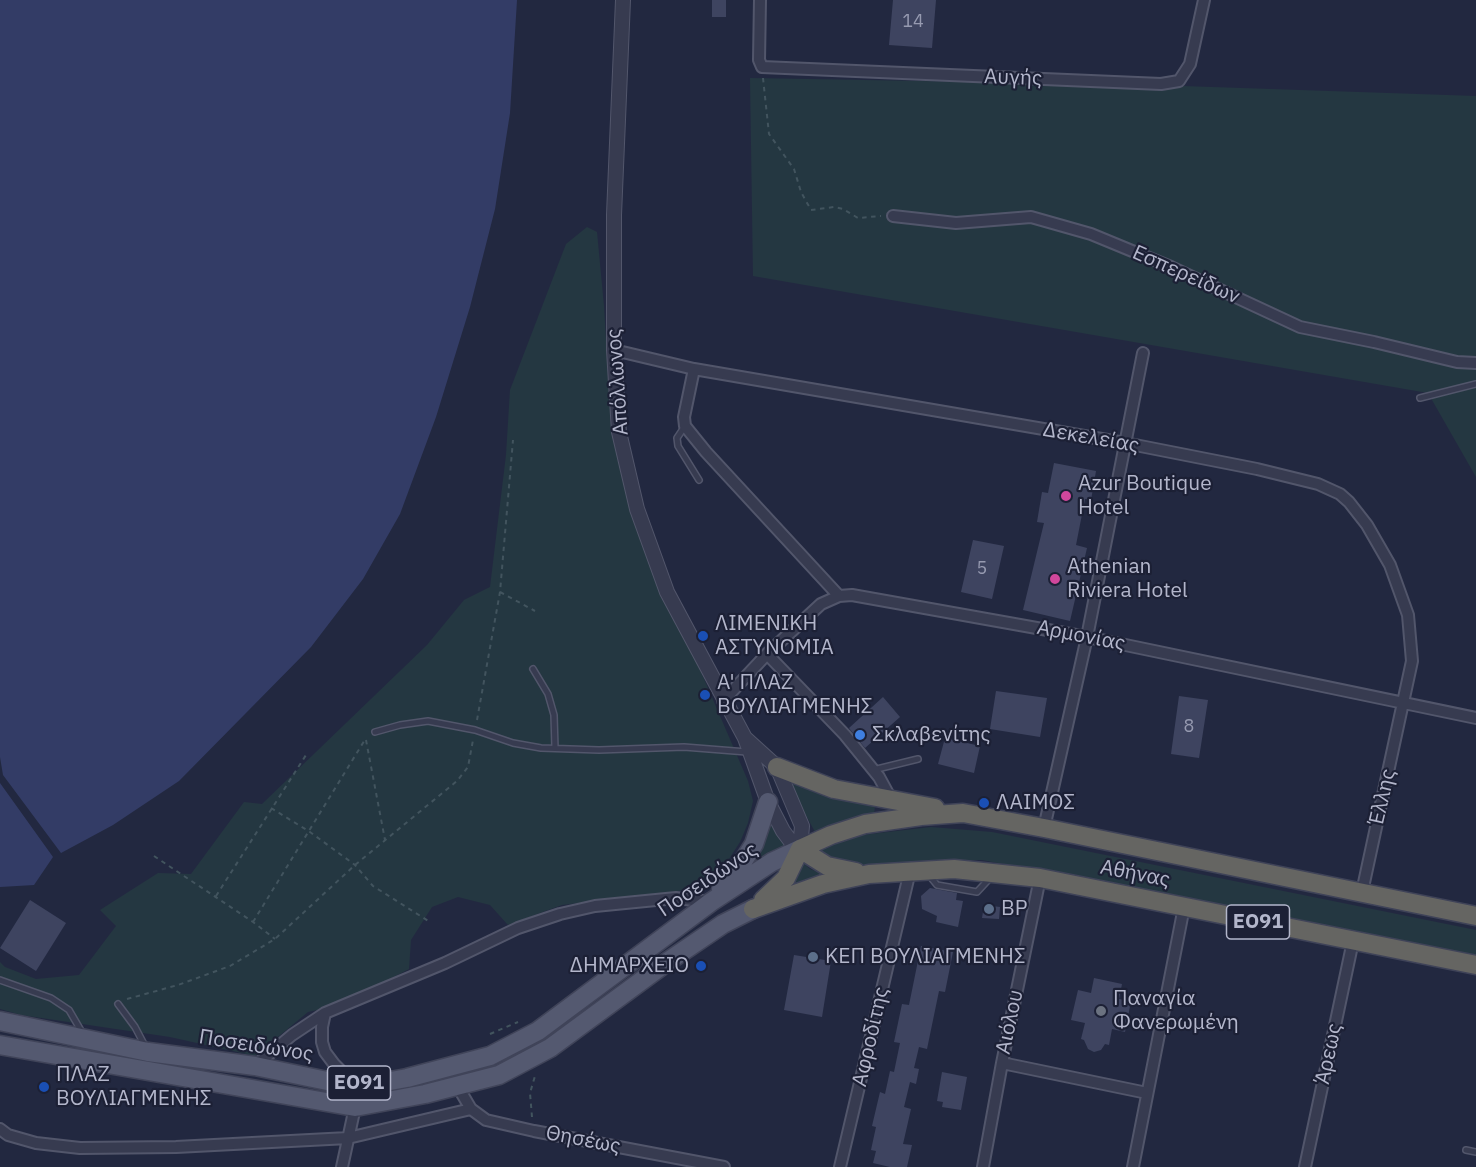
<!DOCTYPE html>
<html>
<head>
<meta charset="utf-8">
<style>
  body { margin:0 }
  canvas { display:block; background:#222840 }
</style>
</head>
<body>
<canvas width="1476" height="1167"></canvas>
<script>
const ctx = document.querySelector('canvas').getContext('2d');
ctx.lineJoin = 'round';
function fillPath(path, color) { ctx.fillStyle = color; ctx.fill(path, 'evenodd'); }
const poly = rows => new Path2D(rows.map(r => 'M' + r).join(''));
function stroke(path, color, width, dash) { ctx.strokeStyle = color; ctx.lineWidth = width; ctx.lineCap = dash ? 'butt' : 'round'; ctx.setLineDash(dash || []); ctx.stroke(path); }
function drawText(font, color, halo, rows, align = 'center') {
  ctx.font = font + ' "IBM Plex Sans",sans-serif'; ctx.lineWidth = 4.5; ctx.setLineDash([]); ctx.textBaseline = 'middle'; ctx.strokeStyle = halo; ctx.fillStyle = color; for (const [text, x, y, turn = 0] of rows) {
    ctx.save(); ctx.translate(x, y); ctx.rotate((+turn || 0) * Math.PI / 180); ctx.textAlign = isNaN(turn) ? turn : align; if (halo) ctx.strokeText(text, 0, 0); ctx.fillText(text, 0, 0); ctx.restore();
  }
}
const green = poly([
  [750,78,1153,85,1476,96,1476,477,1428,393,753,276],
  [587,227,597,232,604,306,611,427,639,528,748,781,753,801,748,823,740,842,727,862,694,889,562,905,508,925,490,905,458,897,432,907,411,940,409,969,341,1005,308,1012,255,1056,170,1037,21,1015,0,1009,0,962,5,967,36,979,79,975,116,926,100,910,158,873,191,874,244,802,262,804,427,645,464,600,490,587,506,455,510,390,566,244],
  [786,778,804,788,828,796,875,806,874,815,841,821,815,832],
  [770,815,785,845,748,869],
  [931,827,992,832,1476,930,1476,955,982,860,926,861,856,867,817,853,823,848,853,836],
  [801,861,810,869,823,874,783,889]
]);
const water = poly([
  [0,0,517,0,510,113,495,209,470,307,436,417,400,514,363,579,311,647,179,781,113,825,61,853,3,775,0,757],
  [0,783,53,857,34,885,0,887]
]);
const building = poly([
  [712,0,726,0,726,17,712,17],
  [893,0,936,0,932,48,889,45],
  [1054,463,1096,471,1091,500,1085,499,1076,545,1087,548,1070,621,1023,610,1044,523,1037,522,1042,492,1048,493],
  [973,540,1004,546,992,599,961,592],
  [996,691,1047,698,1040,737,990,729],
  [1179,696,1208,700,1199,758,1171,754],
  [883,697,900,717,865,748,849,728],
  [945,738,980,746,974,773,938,764],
  [930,888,957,893,956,900,963,901,958,927,936,922,937,916,922,909,921,896],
  [30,900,66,923,36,971,0,948],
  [984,905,1000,907,999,919,982,918],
  [921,946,953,952,945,992,939,991,927,1049,919,1047,914,1068,919,1069,916,1084,910,1082,904,1107,911,1109,903,1144,912,1145,907,1167,890,1167,873,1163,876,1151,871,1150,876,1127,872,1126,880,1092,885,1094,890,1071,894,1072,900,1043,894,1042,902,1004,909,1005],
  [794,955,831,961,822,1017,784,1010],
  [1094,978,1122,984,1119,999,1131,1001,1125,1032,1112,1029,1109,1045,1105,1044,1101,1050,1094,1052,1088,1049,1084,1040,1081,1039,1085,1023,1071,1020,1078,990,1091,993],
  [942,1072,967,1077,961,1110,942,1107,943,1102,937,1101]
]);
const path = poly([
  [763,78,769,134,794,169,801,192,811,210,834,207,843,209,858,218,881,216],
  [500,592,535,611],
  [477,720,500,592,513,440],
  [366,740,385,840],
  [271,808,310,832,355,865,373,886,430,922],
  [154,856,253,922,275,939],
  [216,896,306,755],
  [253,922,366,738],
  [127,999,178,985,230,966,275,939,355,865,457,781,468,767,473,740],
  [490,1034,518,1022],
  [532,1117,530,1093,535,1076]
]);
const service = poly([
  [1420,398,1476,384],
  [685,426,677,438,678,446,699,480],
  [533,669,548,694,554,715,555,748],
  [375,732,400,725,428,721,475,730,513,743,541,748,599,750,684,747,747,752],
  [873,770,918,759],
  [928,874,937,885,977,892,990,878],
  [0,980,51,998,69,1010,83,1034],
  [118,1004,135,1027,146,1048],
  [1466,1150,1476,1152]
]);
const minor = poly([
  [760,0,759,60,762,67,1161,84,1179,81,1190,64,1204,0],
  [893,216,956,223,1031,217,1091,234,1171,267,1300,327,1374,342,1457,362,1476,363],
  [614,350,694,369,1125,443,1257,469,1318,484,1340,494,1349,502,1367,525,1390,565,1408,615,1412,661,1362,892],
  [694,369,684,417,685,426,706,452,839,596],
  [767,654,845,735,879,777,892,801],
  [723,701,767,654,821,604,839,596,852,595,1087,637,1476,718],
  [1044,828,1087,637,1143,353],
  [325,1013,322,1027,322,1042,325,1052,334,1064,352,1082],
  [1002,1063,1147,1093],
  [255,1066,292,1035,325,1013,445,963,518,928,560,914,595,906,676,898,711,902],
  [458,1087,471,1109,486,1120,534,1131,724,1167],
  [0,1129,8,1135,36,1143,80,1148,176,1147,348,1138,471,1109],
  [342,1167,355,1107],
  [840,1167,910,871],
  [983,1167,1002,1063,1040,878],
  [1133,1167,1184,907],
  [1305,1167,1353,941]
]);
const tertiary = poly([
  [623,0,614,215,614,350,619,432,637,509,667,592,745,738,768,802,783,831,792,843,800,849,802,826,777,767,745,738]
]);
const primary = poly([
  [721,889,742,863,754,844,768,802],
  [0,1021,148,1052,255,1066,332,1082,374,1084,407,1078,490,1056,538,1031,711,902,772,862,800,849],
  [0,1045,355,1107,425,1094,499,1075,550,1048,667,962,723,924,753,909]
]);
const trunk = poly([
  [777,767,834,789,935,808],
  [800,849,831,835,865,824,921,816,963,813,1044,828,1476,916],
  [800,849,827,866,856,872],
  [763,900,786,878,800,849],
  [753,909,823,884,869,874,954,869,1040,878,1476,965]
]);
const markers = [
  [1066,496,6,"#d1479c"],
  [1055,579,6,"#d1479c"],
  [703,636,6,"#1a4fb4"],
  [705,695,6,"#1a4fb4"],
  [860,735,6,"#3f7fe0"],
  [984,803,6,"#1a4fb4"],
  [989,909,6,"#5c6f8a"],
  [813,957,6,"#5c6f8a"],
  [701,966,6,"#1a4fb4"],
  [1101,1011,6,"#6b7280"],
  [44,1087,6,"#1a4fb4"]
];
const numberNames = [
  ["14",913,22],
  ["5",982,569],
  ["8",1189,727]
];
const shields = [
  [1258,922,63],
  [359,1083,63]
];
const shieldNames = [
  ["ΕΟ91",1258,922],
  ["ΕΟ91",359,1083]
];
const streetNames = [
  ["Αυγής",1013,78,2],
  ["Εσπερείδων",1186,275,24],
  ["Απόλλωνος",618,382,-94],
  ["Δεκελείας",1091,438,10],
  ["Αρμονίας",1081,636,11],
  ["Έλλης",1383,797,-77],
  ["Αθήνας",1135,874,11],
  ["Ποσειδώνος",708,880,-34],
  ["Αιόλου",1010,1022,-78],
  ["Αφροδίτης",871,1037,-77],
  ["Ποσειδώνος",256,1046,9],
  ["Άρεως",1329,1054,-78],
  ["Θησέως",583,1140,11]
];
const poiNames = [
  ["Azur Boutique",1078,484],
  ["Hotel",1078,508],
  ["Athenian",1067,567],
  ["Riviera Hotel",1067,591],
  ["ΛΙΜΕΝΙΚΗ",715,624],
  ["ΑΣΤΥΝΟΜΙΑ",715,648],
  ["Α' ΠΛΑΖ",717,683],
  ["ΒΟΥΛΙΑΓΜΕΝΗΣ",717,707],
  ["Σκλαβενίτης",872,735],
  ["ΛΑΙΜΟΣ",996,803],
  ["BP",1001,909],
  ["ΚΕΠ ΒΟΥΛΙΑΓΜΕΝΗΣ",825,957],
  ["ΔΗΜΑΡΧΕΙΟ",689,966,"right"],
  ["Παναγία",1113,999],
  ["Φανερωμένη",1113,1023],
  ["ΠΛΑΖ",56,1075],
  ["ΒΟΥΛΙΑΓΜΕΝΗΣ",56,1099]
];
fillPath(green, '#243741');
fillPath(water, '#333c66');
fillPath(building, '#3e4460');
stroke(service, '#52566b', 8);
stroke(minor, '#52566b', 14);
stroke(tertiary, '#52566b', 16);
stroke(primary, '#404459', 21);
stroke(trunk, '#3f4358', 21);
stroke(path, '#42545e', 2, [4.5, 4.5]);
stroke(service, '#373b50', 5);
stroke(minor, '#373b50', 10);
stroke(tertiary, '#373b50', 14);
stroke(primary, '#545970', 18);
stroke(trunk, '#656562', 18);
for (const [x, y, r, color] of markers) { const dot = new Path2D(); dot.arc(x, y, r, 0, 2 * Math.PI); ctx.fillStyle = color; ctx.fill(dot); stroke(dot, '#1c2035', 2); }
drawText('18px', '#969ab0', null, numberNames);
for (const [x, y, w] of shields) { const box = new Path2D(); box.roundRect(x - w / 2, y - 17, w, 34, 4.5); ctx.fillStyle = '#1c2035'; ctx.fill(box); stroke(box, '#b3b6cb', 1.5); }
drawText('bold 20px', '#b3b6cb', null, shieldNames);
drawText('21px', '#b3b6cb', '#1c2035', streetNames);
drawText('21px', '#b3b6cb', '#1c2035', poiNames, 'left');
</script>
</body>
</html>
